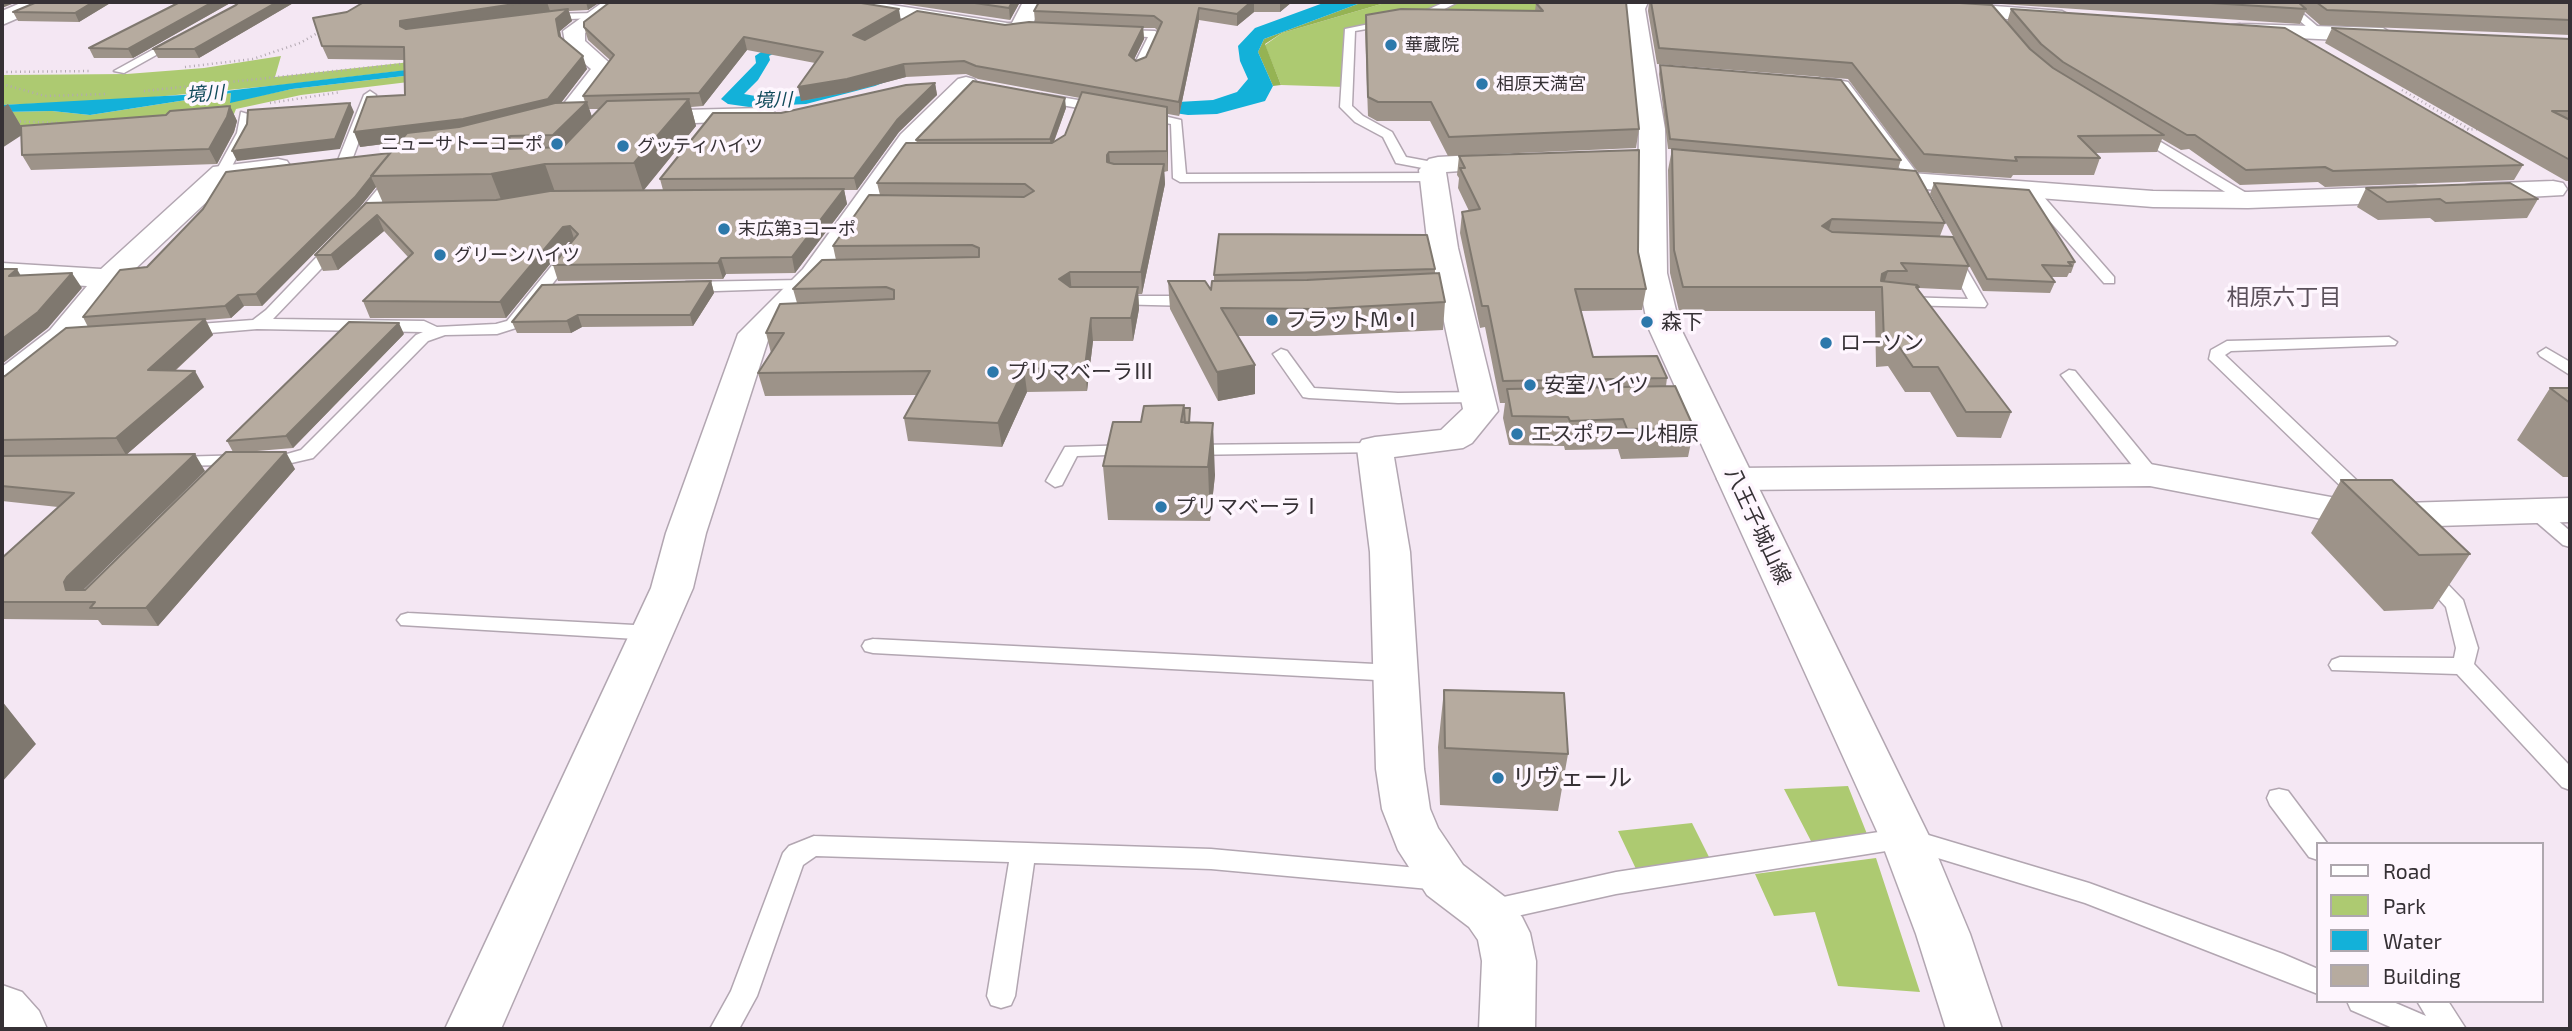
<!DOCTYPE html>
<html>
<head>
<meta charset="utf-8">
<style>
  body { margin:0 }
  #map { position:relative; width:2572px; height:1031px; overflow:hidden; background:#f4e7f3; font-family:"Exo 2",sans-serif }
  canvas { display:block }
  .frame { position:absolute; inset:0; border:4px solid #363135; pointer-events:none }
  .legend { position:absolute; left:2316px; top:842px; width:228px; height:161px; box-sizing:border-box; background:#fef6fe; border:2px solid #aea7ae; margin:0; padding:9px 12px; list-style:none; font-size:21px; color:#363135 }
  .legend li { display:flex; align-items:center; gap:14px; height:35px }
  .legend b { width:35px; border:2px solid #aea7ae }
</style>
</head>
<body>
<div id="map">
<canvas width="2572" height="1031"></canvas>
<div class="frame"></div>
<ul class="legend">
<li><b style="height:9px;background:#fff"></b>Road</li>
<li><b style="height:19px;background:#adca71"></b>Park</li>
<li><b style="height:19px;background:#13b1d9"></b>Water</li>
<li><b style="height:19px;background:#b6ab9f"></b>Building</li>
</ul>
</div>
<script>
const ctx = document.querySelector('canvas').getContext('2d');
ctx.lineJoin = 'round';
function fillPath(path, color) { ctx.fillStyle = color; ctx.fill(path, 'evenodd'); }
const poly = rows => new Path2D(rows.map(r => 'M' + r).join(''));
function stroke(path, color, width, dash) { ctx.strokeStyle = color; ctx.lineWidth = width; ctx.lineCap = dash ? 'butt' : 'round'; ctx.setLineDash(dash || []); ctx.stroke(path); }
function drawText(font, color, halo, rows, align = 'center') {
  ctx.font = font + ' "Exo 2","Noto Sans JP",sans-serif'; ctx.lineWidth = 7; ctx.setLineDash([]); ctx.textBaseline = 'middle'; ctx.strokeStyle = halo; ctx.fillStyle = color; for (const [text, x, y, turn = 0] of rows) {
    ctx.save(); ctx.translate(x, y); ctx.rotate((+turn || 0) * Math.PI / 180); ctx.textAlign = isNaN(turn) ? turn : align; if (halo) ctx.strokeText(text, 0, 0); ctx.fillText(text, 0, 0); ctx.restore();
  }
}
const green = poly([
  [1388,2,1622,2,1621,12,1352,28,1345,87,1281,85,1265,45,1282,33],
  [564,45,570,51,281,85,123,100,2,105,2,75,127,74,204,68,281,56,275,77],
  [576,56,582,61,301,95,236,109,234,114,180,124,2,128,2,112,52,111,90,115,231,93,230,102,292,89],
  [1848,786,1867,834,1812,843,1784,789],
  [1692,823,1711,861,1636,869,1618,831],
  [1876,858,1920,992,1838,986,1815,912,1774,916,1755,874]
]);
const forest = poly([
  [1363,2,1388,2,1282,33,1265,44,1281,85,1273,86,1258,52,1264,39]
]);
const water = poly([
  [1326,2,1363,2,1264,39,1258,52,1273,86,1265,101,1217,114,1188,115,1095,101,1071,91,1046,87,1011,58,985,52,957,54,875,86,806,104,749,107,728,104,721,99,756,63,755,56,776,42,797,34,810,22,801,16,772,16,731,23,661,45,609,53,602,48,644,43,706,20,759,12,777,9,835,12,841,14,840,18,834,23,769,56,770,60,758,80,744,94,772,99,802,96,852,85,961,40,1001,38,1121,93,1178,102,1213,100,1237,92,1248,79,1240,61,1238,46,1255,28],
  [570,51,576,56,292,89,230,103,231,93,90,115,52,111,2,112,2,105,200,94]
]);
const path = poly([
  [185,67,253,59,300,43,323,30],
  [2,72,92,71],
  [2,84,45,96,107,94],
  [2402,90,2471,130],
  [144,91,410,63],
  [270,103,341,92],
  [2,121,64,123],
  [2458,130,2481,129]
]);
const lane = poly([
  [1445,2,1458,2,1425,19,1355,31,1352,106,1363,116,1392,132,1406,157,1438,163,1438,169,1433,170,1396,163,1383,137,1355,122,1340,107,1345,29,1418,14,1445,2],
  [2278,2,2289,2,2324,32,2315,34,2278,2],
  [598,13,598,17,594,18,546,20,541,17,546,14,598,13],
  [1119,30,1155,31,1160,34,1142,71,1132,69,1148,37,1115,35,1114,33,1119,30],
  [174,38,183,40,124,73,114,71,174,38],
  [1821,77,1848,82,1914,169,1926,192,1924,195,1914,195,1901,170,1840,87,1817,83,1815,81,1821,77],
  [370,91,376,95,352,160,340,163,338,160,364,95,370,91],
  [1042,94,1102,104,1108,108,1102,112,1038,101,1036,98,1042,94],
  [1142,111,1181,120,1186,174,1433,173,1440,177,1433,181,1180,182,1173,178,1171,124,1138,118,1138,112,1142,111],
  [241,112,251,115,249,133,227,176,217,176,215,173,237,133,241,112],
  [2139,129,2253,197,2255,200,2243,203,2135,136,2133,133,2139,129],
  [391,173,403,176,362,226,352,226,352,220,391,173],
  [2026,188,2036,188,2114,277,2114,283,2104,283,2026,194,2026,188],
  [336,241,341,242,341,248,273,319,424,321,437,327,496,324,507,321,566,248,571,247,578,251,519,327,497,334,445,335,428,341,313,458,287,464,168,466,165,462,168,458,174,457,287,454,301,450,416,335,423,332,257,329,186,335,178,330,186,325,253,320,266,310,331,242,336,241],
  [1952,252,1959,256,1987,304,1985,307,1899,305,1899,299,1904,297,1968,299,1945,256,1952,252],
  [802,280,807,282,807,288,686,292,678,287,686,282,802,280],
  [1115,296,1193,296,1201,301,1193,306,1110,304,1107,301,1115,296],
  [2389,337,2397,342,2395,345,2231,351,2225,355,2369,492,2371,496,2369,500,2362,502,2355,500,2209,359,2211,350,2227,341,2389,337],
  [2546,348,2570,362,2570,375,2540,356,2538,353,2546,348],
  [1281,349,1287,351,1314,388,1398,393,1480,392,1489,397,1480,402,1398,403,1309,398,1303,397,1273,354,1281,349],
  [2069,370,2075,371,2157,471,2159,475,2157,479,2143,479,2061,375,2069,370],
  [1375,443,1381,444,1384,448,1381,452,1187,455,1178,450,1187,445,1375,443],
  [1133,445,1142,450,1139,454,1077,456,1062,485,1055,487,1046,481,1065,447,1133,445],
  [2534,504,2541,506,2570,531,2570,547,2563,545,2527,514,2524,510,2534,504],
  [2426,567,2433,569,2463,600,2478,648,2474,664,2570,766,2570,790,2562,787,2457,674,2332,670,2329,665,2332,660,2340,657,2454,658,2456,648,2446,607,2416,574,2426,567],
  [408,613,653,626,661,628,664,633,661,638,653,640,401,625,397,620,401,615,408,613],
  [873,639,1395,665,1403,668,1406,673,1403,678,1395,681,873,653,865,651,862,646,865,641,873,639],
  [2279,789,2288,791,2327,843,2318,844,2318,860,2309,857,2270,805,2267,798,2270,791,2279,789],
  [1905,828,2089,883,2283,954,2318,969,2318,994,2085,903,1905,848,1616,894,1490,922,1481,919,1477,911,1481,903,1490,900,1616,872,1905,828],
  [814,836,1211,849,1440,870,1449,873,1453,880,1449,887,1440,890,1211,869,1034,863,1015,996,1011,1005,1001,1008,991,1005,987,996,1009,862,816,856,803,865,757,996,739,1029,710,1029,731,991,783,853,789,846,814,836],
  [2347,1001,2391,1001,2426,1016,2417,1001,2448,1001,2466,1029,2395,1029,2351,1010,2347,1001]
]);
const street = poly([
  [23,2,49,2,46,6,2,25,2,11,23,2],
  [603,2,626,2,585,33,585,41,615,68,572,125,554,125,551,120,591,69,566,48,563,31,603,2],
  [825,2,873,2,1007,23,1012,23,1023,2,1043,2,1028,34,1007,35,835,8,825,2],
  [1848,2,1940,2,2062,11,2073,17,2062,23,1858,8,1848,2],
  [2240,24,2383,28,2394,35,2383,42,2232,35,2229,30,2232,25,2240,24],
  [966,77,974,79,978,84,974,89,919,144,825,281,769,337,706,533,693,588,501,1029,445,1029,651,588,666,533,738,334,803,269,901,134,958,79,966,77],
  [764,108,773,110,776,115,773,120,642,125,633,123,630,118,633,113,642,111,764,108],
  [1510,153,1519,155,1523,161,1519,167,1446,172,1458,248,1498,411,1472,443,1463,448,1394,457,1410,552,1424,769,1430,809,1438,828,1463,865,1505,897,1522,917,1530,933,1536,961,1535,1029,1479,1029,1482,961,1478,940,1469,927,1427,895,1398,850,1382,809,1376,769,1370,552,1357,448,1362,440,1375,437,1441,430,1463,409,1428,248,1419,170,1429,159,1438,157,1510,153],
  [278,159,287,161,291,167,287,173,230,180,119,284,96,318,72,344,14,390,2,393,2,367,50,330,87,286,2,281,2,263,101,269,213,167,278,159],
  [1871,170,2153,191,2248,192,2415,186,2425,188,2429,194,2425,200,2415,202,2248,208,2153,207,1862,184,1858,178,1862,172,1871,170],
  [2553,181,2563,183,2567,189,2563,195,2472,200,2462,198,2458,192,2462,186,2472,184,2553,181],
  [2150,464,2369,504,2570,498,2570,522,2369,528,2150,486,1736,490,1723,487,1717,479,1723,471,1736,468,2150,464]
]);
const secondary = poly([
  [1628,2,1648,2,1645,9,1665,129,1667,273,1680,327,1930,838,1970,934,2002,1029,1946,1029,1916,934,1880,838,1648,327,1637,273,1639,129,1625,9,1628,2],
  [2,985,22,992,39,1011,47,1029,2,1029,2,985]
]);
const wall = poly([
  [112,2,79,22,18,21,13,12],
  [180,2,232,2,133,58,94,58,89,48],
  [239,2,295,2,199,58,158,58,153,49,236,5],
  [364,2,600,2,588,10,569,11,572,21,560,31,561,37,587,69,561,103,585,102,583,96,610,60,588,40,584,27,901,20,1005,25,1035,22,1034,11,1039,2,1292,2,1280,12,1254,12,1237,26,1199,20,1179,116,1168,114,1168,171,1164,172,1165,184,1142,294,1138,294,1139,309,1133,341,1093,341,1087,391,1027,392,1002,447,908,441,904,418,917,395,765,396,758,373,771,353,766,333,797,303,793,289,836,260,833,246,880,195,877,183,917,143,916,140,1066,108,1054,142,1065,135,1080,98,978,79,966,74,906,77,849,92,801,101,815,63,747,50,703,106,691,107,696,126,644,190,663,190,660,179,781,113,935,83,937,95,899,132,857,190,844,190,847,204,795,273,726,274,723,279,558,281,553,265,571,242,568,242,506,318,370,318,363,301,408,257,384,231,338,270,323,271,315,255,383,203,376,187,360,207,262,306,244,306,231,318,206,320,213,335,175,371,204,387,126,455,205,471,83,590,85,590,233,452,227,441,404,334,293,448,245,452,295,469,158,626,102,625,98,620,2,619,2,558,58,507,2,501,2,377,5,376,88,327,83,317,147,267,390,153,400,142,360,147,405,95,404,60,328,59,322,46,347,12],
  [1143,28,1155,28,1158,31,1146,57,1136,61,1134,59,1144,39],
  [589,109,599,109,592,117],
  [889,2,1020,2,1010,20],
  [1555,2,1639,129,1636,148,1448,156,1430,121,1377,121,1368,116,1365,32,1366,15,1535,11,1536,3],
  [1649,2,1944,2,2007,22,2011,9,2523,165,2514,180,2325,187,2318,182,2240,185,2189,149,2181,150,2162,139,2157,152,2095,153,2100,158,2094,175,2013,175,2011,178,1918,172,1848,79,1657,64,1648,11],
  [1971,2,2570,2,2570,36,2570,35,2320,25,2305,12,2300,24],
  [2332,28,2570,39,2570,181,2566,181,2325,43],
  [1660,65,1901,160,1898,169,1945,223,1940,236,1969,266,1961,290,1919,288,1918,290,2011,412,2001,438,1957,437,1930,392,1905,392,1888,366,1876,367,1875,311,1679,311,1670,273,1668,170,1672,149,1668,149,1659,74],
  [8,104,21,126,166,115,230,106,237,121,234,132,217,164,31,170,22,155,22,135],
  [1459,156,1638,252,1646,289,1642,310,1581,311,1593,357,1667,378,1666,386,1694,428,1688,457,1621,459,1618,449,1565,450,1564,446,1509,445,1503,418,1505,403,1500,403,1485,327,1480,328,1460,233,1462,212,1469,211,1458,188,1459,178,1457,175],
  [1934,183,2075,262,2071,273,2069,273,2067,277,2051,277,2055,282,2050,293,1983,291,1930,194],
  [2366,188,2538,199,2527,218,2435,222,2430,218,2378,220,2357,207],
  [1435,269,1435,273,1445,302,1443,330,1316,336,1237,336,1255,394,1218,401,1170,309,1168,281,1211,290,1214,281,1214,275],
  [711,281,714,293,693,326,582,327,571,333,517,333,512,322],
  [2550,388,2570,388,2570,477,2563,477,2517,440],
  [1184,408,1215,475,1210,521,1108,520,1103,466],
  [2341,480,2470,554,2433,609,2384,611,2311,533],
  [1444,690,1568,754,1558,811,1440,805,1438,747]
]);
const shadedWall = poly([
  [2,2,17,2,2,8],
  [93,2,112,2,79,22,75,13],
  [213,2,232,2,133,58,128,49],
  [277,2,295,2,199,58,194,49],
  [528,2,547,2,550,11,405,38,400,26,400,21],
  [586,2,600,2,588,10],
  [1012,2,1020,2,1010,20,1009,8],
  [1251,2,1254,2,1254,12,1237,26,1237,14],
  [1280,2,1292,2,1280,12],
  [1199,8,1199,20,1179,116,1179,102],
  [568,9,572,21,560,31,563,48,559,36,556,19],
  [899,9,901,21,855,47,853,35],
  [1143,27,1144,39,1130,68,1129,55],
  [744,37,747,50,703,106,699,93],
  [583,56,587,69,553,113,469,133,360,147,354,132],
  [904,64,906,77,849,92,801,101,798,87],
  [935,83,937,95,899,132,857,190,854,178,897,120],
  [1065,98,1066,108,1051,149,1050,139],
  [689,99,696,126,643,191,634,163],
  [587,102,596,129,562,162,553,135],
  [350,103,354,112,340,149,237,161,232,151],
  [8,104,25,133,2,148,2,108],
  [230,106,237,121,234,132,217,164,209,149],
  [1167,107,1168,126,1168,171,1167,151],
  [510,136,520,163,501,141],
  [1109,152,1111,172,1108,175,1107,155],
  [545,164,555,192,502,202,491,174],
  [1164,164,1165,184,1142,294,1141,272],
  [371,177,376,187,360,207,262,306,256,294],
  [844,189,847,204,795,273,792,257],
  [377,215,384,231,338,270,331,255],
  [1832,219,1826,241,1822,226],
  [570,226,575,242,568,242,506,318,500,302,563,227],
  [721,258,726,274,723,279,718,263],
  [17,269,26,285,9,276],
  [1888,271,1882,290,1882,287,1878,287,1882,274],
  [1070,272,1072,294,1059,279],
  [72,273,82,288,48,328,2,364,2,339],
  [711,281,714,293,693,326,690,315],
  [1138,287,1139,309,1133,341,1131,318],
  [238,295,244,306,231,318,225,306],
  [578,315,582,327,571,333,567,321],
  [1091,318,1093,341,1087,391,1085,367],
  [205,319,213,335,158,386,148,370],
  [399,323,404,334,293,448,286,436],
  [1255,365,1255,394,1218,401,1217,372],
  [1024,369,1027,392,1002,447,998,423],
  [195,371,204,387,126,455,116,438],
  [1213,423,1215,475,1210,521,1208,467],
  [286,452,295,469,158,626,146,608],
  [195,454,205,471,79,594,66,590,64,582,67,577],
  [2,701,36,744,2,782]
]);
const building = poly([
  [37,2,93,2,75,13,13,12,37,2],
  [180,2,213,2,128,49,89,48,180,2],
  [239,2,277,2,194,49,153,49,236,5,239,2],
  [364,2,528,2,400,21,400,26,406,29,568,9,556,19,559,36,583,56,548,99,463,119,354,132,367,97,405,95,404,47,322,46,313,18,347,12,364,2],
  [610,2,855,2,899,9,853,35,865,40,917,11,1005,25,1029,22,1143,27,1129,55,1136,61,1146,57,1162,22,1154,16,1034,11,1039,2,1251,2,1237,14,1199,8,1179,102,976,66,964,61,904,64,847,79,798,87,823,52,744,37,699,93,583,96,614,55,584,27,584,22,610,2],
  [968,2,1012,2,1009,8,968,2],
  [1555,2,1626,2,1639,129,1449,137,1431,102,1378,102,1368,97,1366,15,1401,9,1543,11,1536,3,1555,2],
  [1651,2,1944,2,1992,5,2030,49,2053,68,2164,135,2078,136,2100,158,2015,157,2017,161,1924,154,1852,63,1659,48,1651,2],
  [2195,2,2298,2,2306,9,2195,2],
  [2316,2,2570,2,2570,20,2327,10,2316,2],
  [2011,9,2285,28,2523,165,2333,171,2325,167,2246,170,2195,135,2187,135,2063,62,2041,44,2011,9],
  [2332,28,2570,39,2570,111,2552,111,2570,120,2570,160,2332,28],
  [1660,65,1841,80,1901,160,1670,139,1660,65],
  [973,81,1065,98,1050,139,916,140,973,81],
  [935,83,897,120,854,178,660,179,713,113,781,113,906,85,935,83],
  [1082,92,1167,107,1167,151,1109,152,1107,155,1107,162,1114,164,1164,164,1141,272,1070,272,1059,279,1070,287,1138,287,1131,318,1091,318,1085,367,1024,369,998,423,904,418,930,371,758,373,784,333,766,333,780,304,894,299,894,290,886,287,793,289,822,260,979,257,979,248,972,245,833,246,869,195,1024,197,1034,191,1025,184,877,183,906,143,1052,143,1065,135,1082,92],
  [689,99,634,163,545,164,491,174,371,176,407,133,459,127,555,103,587,102,553,135,510,136,501,141,510,149,563,147,607,101,689,99],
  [350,103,335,139,232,151,247,124,248,110,350,103],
  [230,106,227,117,209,149,22,155,21,126,166,115,170,111,230,106],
  [1672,149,1916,171,1945,223,1832,219,1822,226,1832,232,1953,237,1969,266,1901,263,1907,271,1888,271,1882,274,1881,281,1917,285,1919,287,1916,287,2011,412,1966,412,1938,367,1913,367,1896,342,1884,342,1882,287,1683,287,1674,250,1672,149],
  [1639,150,1638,252,1646,289,1575,289,1593,357,1657,356,1667,378,1503,381,1488,306,1482,306,1462,212,1480,209,1460,168,1465,168,1459,156,1639,150],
  [390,153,355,197,256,294,238,295,225,306,83,317,120,270,147,267,203,209,226,172,390,153],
  [1934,183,2029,190,2075,262,2068,262,2072,266,2042,265,2055,282,1987,279,1934,183],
  [2510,183,2538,199,2446,203,2440,199,2387,202,2366,188,2510,183],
  [844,189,792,257,721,258,718,263,553,265,578,234,570,226,563,227,500,302,363,301,413,253,377,215,331,255,315,255,366,203,496,200,550,191,844,189],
  [1219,234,1427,235,1435,269,1214,275,1219,234],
  [2,269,17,269,9,276,72,273,38,312,2,339,2,269],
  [1439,273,1445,302,1317,309,1221,308,1255,365,1217,372,1168,281,1205,281,1211,290,1212,281,1307,280,1439,273],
  [711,281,690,315,578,315,567,321,512,322,542,285,711,281],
  [205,319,148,370,195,371,116,438,2,440,2,377,5,376,66,328,205,319],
  [349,322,399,323,286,436,227,441,349,322],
  [1675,386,1694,428,1627,429,1623,419,1570,421,1568,417,1512,416,1507,389,1675,386],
  [2550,388,2570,388,2570,403,2550,388],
  [1184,405,1181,422,1213,423,1208,467,1103,466,1113,422,1141,422,1144,406,1184,405],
  [1184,408,1190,408,1189,423,1185,423,1184,408],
  [226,452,286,452,146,608,90,608,95,602,2,602,2,558,74,493,2,486,2,456,195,454,67,577,64,582,66,590,85,590,226,452],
  [2341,480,2392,480,2470,554,2419,555,2341,480],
  [1444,690,1564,693,1568,754,1445,748,1444,690]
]);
const markers = [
  [1391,45,7,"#2c78ab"],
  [1482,84,7,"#2c78ab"],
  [557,144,7,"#2c78ab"],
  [623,146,7,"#2c78ab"],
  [724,229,7,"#2c78ab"],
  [440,255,7,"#2c78ab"],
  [1272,320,7,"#2c78ab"],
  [1647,322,7,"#2c78ab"],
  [1826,343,7,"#2c78ab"],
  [993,372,7,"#2c78ab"],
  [1530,385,7,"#2c78ab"],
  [1517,434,7,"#2c78ab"],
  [1161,507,7,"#2c78ab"],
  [1498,778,7,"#2c78ab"]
];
const farPoinames = [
  ["華蔵院",1405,45],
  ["相原天満宮",1496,84],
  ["ニューサトーコーポ",543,144,"right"],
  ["グッティハイツ",637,146],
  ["末広第3コーポ",738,229],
  ["グリーンハイツ",454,255]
];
const farWaternames = [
  ["境川",205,94,-4],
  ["境川",773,100,-1]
];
const poiNames = [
  ["フラットM・I",1286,320],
  ["森下",1661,322],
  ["ローソン",1840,343],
  ["プリマベーラⅢ",1007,372],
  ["安室ハイツ",1544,385],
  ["エスポワール相原",1531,434],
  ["プリマベーラⅠ",1175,507]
];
const streetNames = [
  ["八王子城山線",1758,526,65]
];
const neighbourhoodNames = [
  ["相原六丁目",2284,297]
];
const nearPoinames = [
  ["リヴェール",1512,778]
];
fillPath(green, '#adca71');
fillPath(forest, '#95b353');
fillPath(water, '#13b1d9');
stroke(lane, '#b2a6b1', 3);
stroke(street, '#b2a6b1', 3);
stroke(secondary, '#b2a6b1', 3);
stroke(path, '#b3a9b2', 2.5, [1, 3.5]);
fillPath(lane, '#fff');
fillPath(street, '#fff');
fillPath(secondary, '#fff');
fillPath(wall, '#9d9389');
fillPath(shadedWall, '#7f786f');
fillPath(building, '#b6ab9f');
stroke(building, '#7f786f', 2);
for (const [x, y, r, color] of markers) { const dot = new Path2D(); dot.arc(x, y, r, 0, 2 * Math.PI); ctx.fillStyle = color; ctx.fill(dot); stroke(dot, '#fef6fe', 2.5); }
drawText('18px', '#363135', '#fef6fe', farPoinames, 'left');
drawText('italic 19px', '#114a5b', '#fef6fe', farWaternames);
drawText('21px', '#363135', '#fef6fe', poiNames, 'left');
drawText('21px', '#363135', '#fef6fe', streetNames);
drawText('23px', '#5b515b', '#fef6fe', neighbourhoodNames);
drawText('24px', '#363135', '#fef6fe', nearPoinames, 'left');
</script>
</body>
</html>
